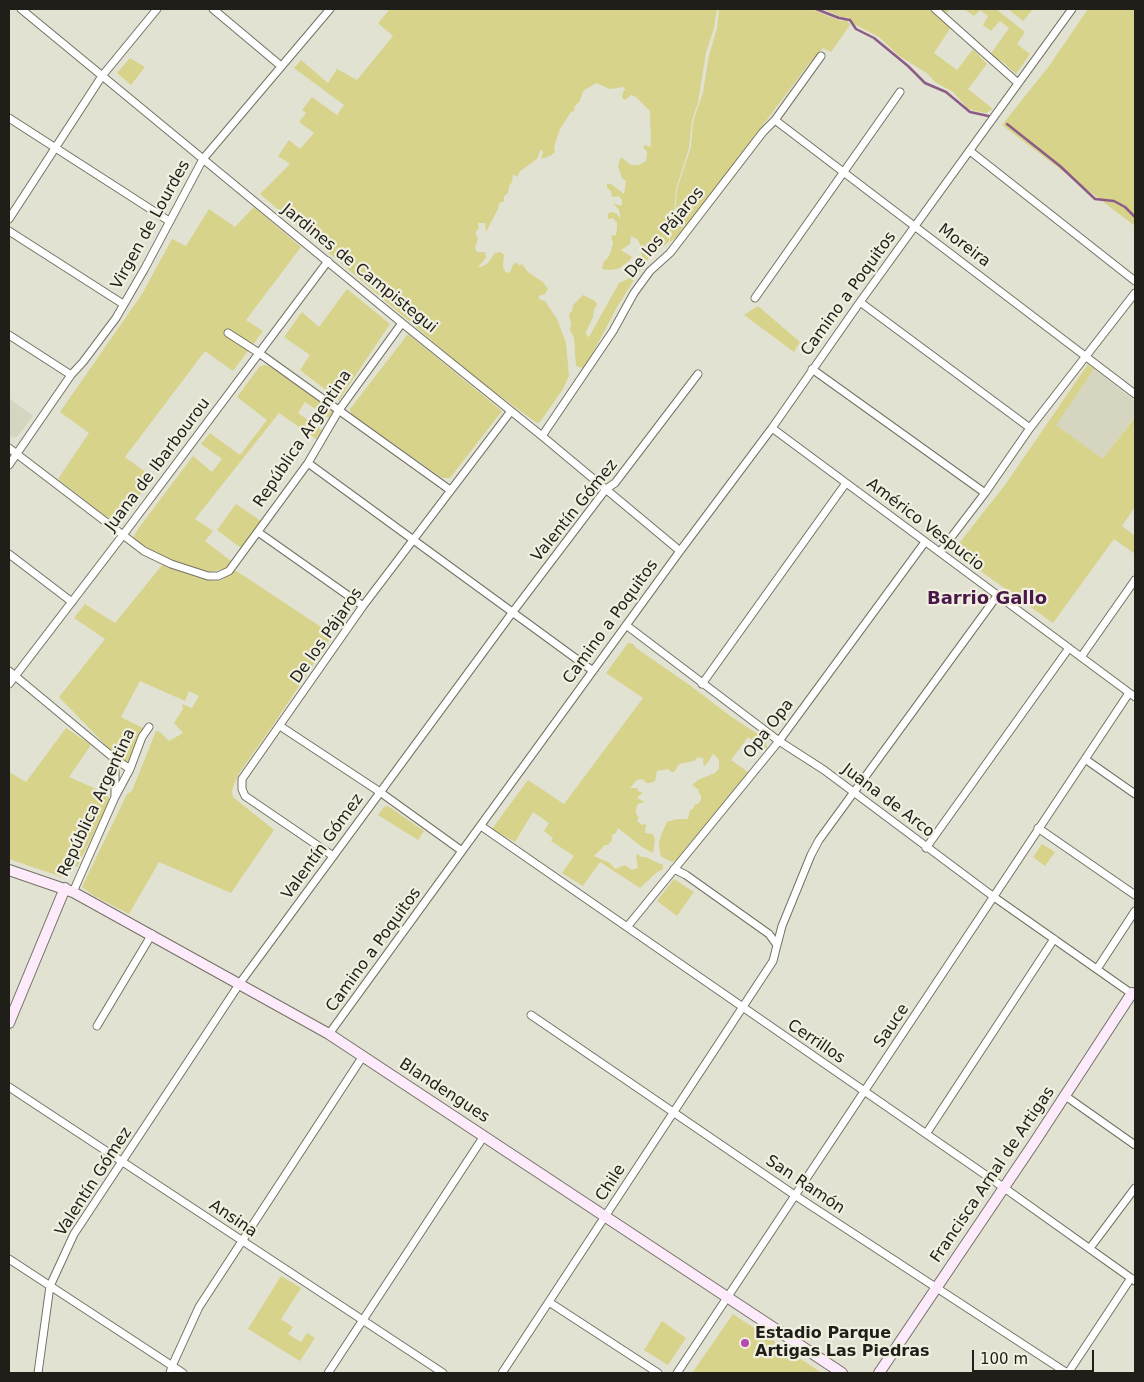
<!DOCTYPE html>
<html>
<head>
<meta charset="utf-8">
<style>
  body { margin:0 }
  #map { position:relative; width:1144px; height:1382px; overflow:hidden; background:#e2e2d3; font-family:"DejaVu Sans",sans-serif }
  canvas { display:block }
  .frame { position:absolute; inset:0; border:10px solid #1f1e19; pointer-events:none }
  .scale { position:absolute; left:972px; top:1350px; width:122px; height:22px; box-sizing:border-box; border:2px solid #1f1e19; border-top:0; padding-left:6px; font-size:15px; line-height:18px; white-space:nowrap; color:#1f1e19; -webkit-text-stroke:4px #f0efe0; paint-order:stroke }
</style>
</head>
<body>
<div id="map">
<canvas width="1144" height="1382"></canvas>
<div class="frame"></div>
<div class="scale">100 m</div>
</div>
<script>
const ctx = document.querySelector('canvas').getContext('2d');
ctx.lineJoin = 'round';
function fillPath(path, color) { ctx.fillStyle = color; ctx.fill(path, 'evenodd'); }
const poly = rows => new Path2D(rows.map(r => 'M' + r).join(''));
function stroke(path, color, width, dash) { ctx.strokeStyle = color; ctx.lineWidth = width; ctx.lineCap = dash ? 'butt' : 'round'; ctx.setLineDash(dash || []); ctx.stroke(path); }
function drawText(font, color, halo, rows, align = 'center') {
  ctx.font = font + ' "DejaVu Sans",sans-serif'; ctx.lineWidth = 4.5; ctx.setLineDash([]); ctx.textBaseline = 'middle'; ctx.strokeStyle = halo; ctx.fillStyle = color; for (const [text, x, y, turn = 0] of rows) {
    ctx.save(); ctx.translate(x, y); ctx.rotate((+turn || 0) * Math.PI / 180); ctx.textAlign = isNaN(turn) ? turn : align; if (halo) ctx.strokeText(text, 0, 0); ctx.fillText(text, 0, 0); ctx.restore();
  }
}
const built = poly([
  [1094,369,1135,401,1135,419,1133,418,1103,460,1055,425],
  [10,399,33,416,18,436,12,438,9,435,9,402]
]);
const green = poly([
  [390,9,717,9,714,28,706,53,698,103,692,120,689,148,676,189,674,214,671,225,675,214,677,189,691,147,693,122,703,92,709,55,717,28,719,9,811,9,841,21,847,20,850,25,831,52,823,48,808,65,682,233,670,242,670,230,669,242,650,256,641,269,617,307,586,366,582,368,576,366,574,337,570,330,571,324,569,315,572,311,573,305,583,295,595,301,597,304,594,310,593,317,586,332,587,336,589,337,619,283,628,279,641,264,642,257,640,244,637,239,631,236,630,244,621,250,632,257,629,261,618,269,608,270,602,269,604,261,608,258,611,251,613,243,611,236,616,235,617,228,617,223,613,218,608,219,608,214,611,212,616,213,621,219,619,210,613,203,620,206,622,204,622,200,619,196,612,197,611,191,607,188,607,184,611,184,624,194,626,181,622,178,618,166,621,157,631,165,638,165,646,161,647,152,643,147,645,145,651,147,650,111,636,97,631,95,625,100,622,98,623,92,625,90,624,87,610,89,596,83,583,91,580,101,574,107,575,111,571,112,560,129,554,147,555,152,550,156,541,159,543,152,541,149,537,159,520,171,517,177,513,174,512,182,509,186,508,193,504,196,504,201,499,203,498,209,486,232,485,223,478,223,479,228,475,233,478,238,475,248,477,252,485,252,486,258,478,267,481,267,488,263,495,253,501,252,504,255,503,267,506,273,510,272,513,265,517,262,519,266,522,264,528,272,543,282,548,289,545,294,539,296,539,299,545,301,557,319,566,343,569,376,563,389,540,422,537,423,478,380,260,194,290,164,278,156,289,140,300,149,314,133,299,122,306,113,302,110,312,97,337,115,344,105,294,68,301,60,328,83,337,69,357,80,393,36,378,23],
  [823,9,950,9,946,14,942,11,945,24,951,27,934,53,957,70,973,49,987,64,968,89,993,109,986,113,975,111,967,108,953,92,935,82,928,74,898,55,879,37,854,24,848,17,843,18],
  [964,9,996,9,1025,32,1017,44,1030,54,1016,74,1003,62,990,55,1009,28,1000,21,991,31,983,25,988,16,980,10,974,16],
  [1008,9,1033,9,1023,21],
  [1088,9,1135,9,1135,226,1002,125,1049,66],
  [130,58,145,67,131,85,117,73],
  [254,207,301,247,246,320,263,331,233,371,205,351,125,457,152,477,120,524,101,513,58,479,89,433,60,412,142,294,172,239,186,246,209,209,235,227],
  [347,289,390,324,339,400,300,370,310,355,284,337,302,312,319,327],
  [758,306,800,342,794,352,744,315],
  [408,334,502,411,450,478,442,478,351,414,350,409],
  [1088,364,1094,369,1056,425,1103,459,1134,418,1135,419,1135,507,1122,526,1135,536,1135,554,1114,539,1053,623,958,555,956,547,1005,485],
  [265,365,271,367,333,411,333,421,305,402,298,413,325,432,319,441,279,413,195,519,213,531,205,541,231,561,225,569,207,572,171,561,134,540,133,538,138,529,193,456,212,472,222,459,201,444,210,433,240,455,267,420,237,397,260,366],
  [236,504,261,521,241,548,217,530],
  [163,564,213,581,222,580,235,570,333,635,273,725,240,772,234,784,232,792,233,797,274,830,231,893,159,862,129,914,94,896,82,887,127,794,132,791,156,731,160,732,169,741,183,733,174,723,183,709,182,704,192,708,199,696,189,691,185,701,140,681,121,717,143,728,129,764,120,760,59,697,105,639,74,618,85,604,115,623],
  [628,643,633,644,636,648,691,686,733,718,764,738,766,744,767,749,748,737,731,760,748,772,676,860,672,862,662,857,660,853,659,842,662,833,667,822,677,819,688,819,690,810,693,809,695,804,698,804,701,800,701,796,698,791,699,790,692,785,698,780,715,773,719,769,719,760,714,754,712,755,709,761,704,766,703,762,704,759,698,757,694,761,679,764,674,772,671,772,668,769,657,771,655,781,650,783,647,783,642,779,637,780,630,788,637,788,638,791,643,792,637,798,645,802,638,804,636,808,636,814,639,817,637,821,642,825,646,824,645,833,653,834,655,840,653,853,642,847,618,828,616,833,612,835,612,840,608,845,605,845,594,856,610,863,615,869,625,865,632,870,638,868,636,856,638,854,641,857,645,857,663,865,663,869,656,873,640,888,600,862,583,886,562,873,574,856,551,841,553,838,544,831,549,823,533,812,515,842,492,829,528,780,564,804,643,698,606,673],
  [66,728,91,745,69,777,106,793,110,800,77,867,66,864,62,877,9,859,9,772,26,782],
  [388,806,424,831,418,840,378,815,384,807],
  [1042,844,1055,852,1045,866,1033,857],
  [674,879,694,892,677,916,657,901],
  [281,1276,301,1288,281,1319,293,1327,288,1334,301,1342,307,1333,315,1338,300,1361,248,1329],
  [733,1314,822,1373,692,1373],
  [662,1321,686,1338,668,1365,644,1350]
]);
const stream = poly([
  [816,9,839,18,850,20,856,29,874,38,908,66,925,83,946,92,970,112,993,117],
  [1007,124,1060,166,1095,199,1114,201,1125,207,1135,217]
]);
const street = poly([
  [21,9,402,323,542,436,680,551],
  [213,9,281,66],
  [935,9,1018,83],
  [9,118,169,221],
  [775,120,1135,394],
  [970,151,1135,281],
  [9,219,102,76,157,9],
  [9,231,123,304],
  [755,298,900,92],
  [860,302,1030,428],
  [228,333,259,353,450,490],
  [9,335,71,375],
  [812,369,985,493],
  [772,428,1135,697],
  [542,436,613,331,634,293,650,271,670,253,763,132,775,120,821,56],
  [9,448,144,551,171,564,208,576,218,576,229,571,308,463,339,410,402,323],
  [308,463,593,671],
  [9,465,71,375,83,362,116,318,145,268,203,159,330,9],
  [258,532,363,606],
  [940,552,985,493,1030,428,1135,293],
  [9,554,72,602],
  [626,625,779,741,824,770,994,897,1135,996],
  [1081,657,1135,580],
  [9,671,115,759,130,769],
  [9,684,123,535,328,261],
  [702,684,846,483],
  [280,726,380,792,462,851],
  [1085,759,1135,794],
  [115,796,115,759],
  [481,826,1003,1187,1135,1281],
  [1038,828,1135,895],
  [926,848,1069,648],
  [333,856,245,796,242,789,242,779,363,606,511,411],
  [73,892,115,797,130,769,142,737,149,727],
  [627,927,779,741,925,542],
  [777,945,782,926,811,855,819,840,997,596],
  [1097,969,1135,911],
  [531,1015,796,1196,1067,1373],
  [97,1026,152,934],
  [329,1034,680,551,772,428,860,302,1072,9],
  [9,1087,443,1373],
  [1064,1095,1135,1145],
  [926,1134,1054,939],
  [1090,1248,1135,1188],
  [9,1259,183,1373],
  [549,1302,658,1373],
  [38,1373,50,1286,74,1234,240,983,512,613,606,489,615,483,698,374],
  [170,1373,172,1366,199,1307,363,1056],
  [328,1373,484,1136],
  [502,1373,773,961,777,945,769,934,686,875,674,869],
  [677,1373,1129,693],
  [1068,1373,1131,1278]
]);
const secondary = poly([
  [9,870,73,892,329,1034,842,1373],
  [9,1023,65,888],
  [879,1373,1034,1143,1132,993]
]);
const markers = [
  [745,1343,5,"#b44caf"]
];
const streetNames = [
  ["Virgen de Lourdes",151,225,-61],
  ["De los Pájaros",665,233,-50],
  ["Moreira",964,246,37],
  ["Jardines de Campistegui",359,269,39],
  ["Camino a Poquitos",849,294,-54],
  ["República Argentina",303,439,-56],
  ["Juana de Ibarbourou",158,465,-53],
  ["Valentín Gómez",575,511,-51],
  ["Américo Vespucio",925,525,37],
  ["Camino a Poquitos",611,622,-54],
  ["De los Pájaros",327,636,-55],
  ["Opa Opa",769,729,-52],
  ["Juana de Arco",888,801,37],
  ["República Argentina",97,803,-65],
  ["Valentín Gómez",323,847,-54],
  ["Camino a Poquitos",374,950,-54],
  ["Sauce",892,1026,-56],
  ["Cerrillos",816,1042,34],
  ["Blandengues",444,1091,33],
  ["Francisca Arnal de Artigas",993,1175,-56],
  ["Valentín Gómez",94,1182,-57],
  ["Chile",611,1183,-57],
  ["San Ramón",805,1185,34],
  ["Ansina",233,1219,34]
];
const poiNames = [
  ["Estadio Parque",755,1334],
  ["Artigas Las Piedras",755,1352]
];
const neighbourhoodNames = [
  ["Barrio Gallo",987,599]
];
fillPath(built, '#d6d6c0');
fillPath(green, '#d7d38a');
stroke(stream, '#8c5c87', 2.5);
stroke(street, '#737265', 9);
stroke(secondary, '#737265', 12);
stroke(street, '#fff', 7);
stroke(secondary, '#fdeafb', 10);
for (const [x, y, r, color] of markers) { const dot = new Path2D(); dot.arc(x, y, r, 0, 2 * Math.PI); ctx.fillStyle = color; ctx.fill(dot); stroke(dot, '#f0efe0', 2); }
drawText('16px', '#1f1e19', '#f0efe0', streetNames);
drawText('bold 16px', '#1f1e19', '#f0efe0', poiNames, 'left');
drawText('bold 18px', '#4a1848', '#f0efe0', neighbourhoodNames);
</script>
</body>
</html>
